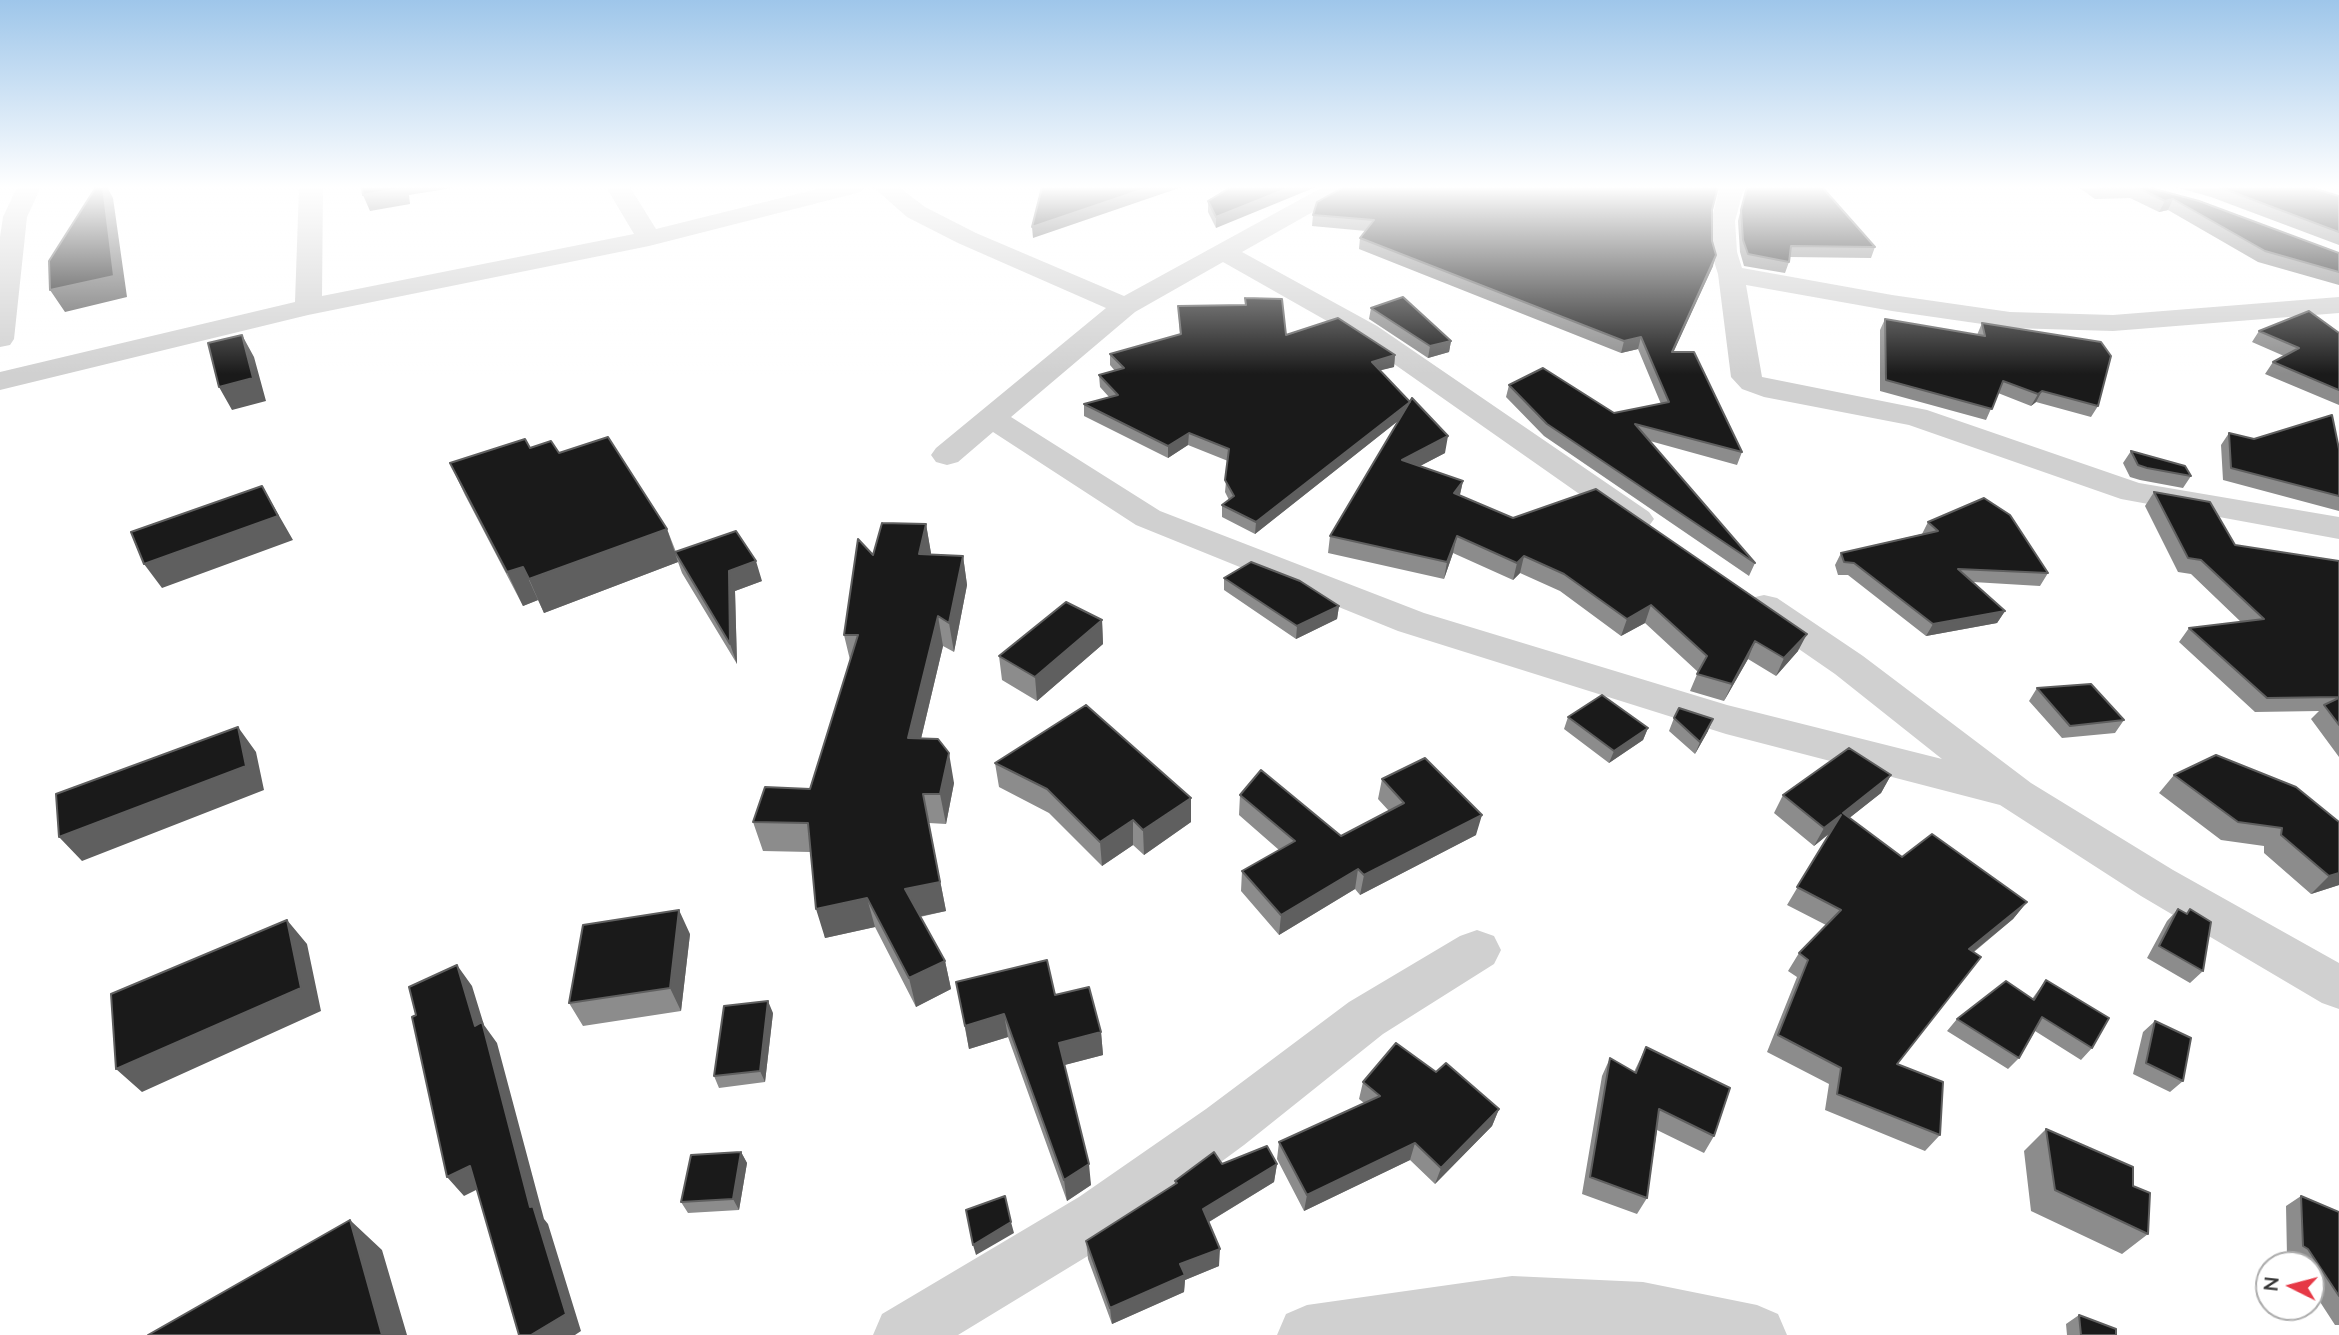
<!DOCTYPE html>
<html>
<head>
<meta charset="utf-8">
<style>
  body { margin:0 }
  #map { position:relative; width:2339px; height:1335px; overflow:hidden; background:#fff; font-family:Lato,sans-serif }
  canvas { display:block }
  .north { position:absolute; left:2255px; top:1251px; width:70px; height:70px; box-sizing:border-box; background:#fff; border:2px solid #adadad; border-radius:50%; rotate:276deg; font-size:19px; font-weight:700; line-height:28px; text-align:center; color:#333 }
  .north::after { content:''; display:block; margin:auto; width:24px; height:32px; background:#e63946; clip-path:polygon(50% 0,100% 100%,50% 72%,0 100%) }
</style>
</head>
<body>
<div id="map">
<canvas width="2339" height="1335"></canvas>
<div class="north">N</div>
</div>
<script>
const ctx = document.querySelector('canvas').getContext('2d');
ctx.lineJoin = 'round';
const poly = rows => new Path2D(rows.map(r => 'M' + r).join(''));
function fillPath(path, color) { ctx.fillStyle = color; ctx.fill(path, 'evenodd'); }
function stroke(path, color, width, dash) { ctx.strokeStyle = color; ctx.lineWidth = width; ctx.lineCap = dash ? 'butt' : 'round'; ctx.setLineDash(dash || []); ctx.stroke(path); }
const minor = poly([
  [17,187,41,187,27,217,14,339,10,345,0,347,0,237,3,217,17,187],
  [299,187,323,187,322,296,634,234,606,187,630,187,656,229,825,187,865,187,861,192,649,246,308,315,0,390,0,372,295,302,299,187],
  [873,187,899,187,925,207,976,233,1124,296,1323,187,1352,187,1348,192,1242,252,1377,326,1649,512,1654,519,1649,526,1637,529,1625,526,1357,338,1223,262,1135,312,1011,417,1160,511,1424,613,1727,705,1942,759,1835,674,1751,616,1746,607,1751,598,1764,595,1777,598,1863,656,2031,783,2173,870,2339,963,2339,1009,2322,1003,2141,896,2000,805,1726,734,1398,631,1136,525,993,432,958,462,947,465,936,462,931,455,936,448,1106,308,958,243,907,217,873,187],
  [1720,187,1744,187,1735,221,1737,252,1742,268,1892,295,2010,312,2113,315,2339,297,2339,313,2113,331,2010,328,1892,311,1746,285,1762,377,1927,410,2139,483,2339,517,2339,539,2121,499,1909,425,1764,397,1742,389,1731,377,1718,274,1711,252,1711,221,1720,187],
  [1477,930,1494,936,1501,950,1494,964,1383,1034,1244,1145,1119,1237,958,1335,873,1335,882,1314,1079,1197,1206,1109,1349,1002,1460,936,1477,930],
  [1512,1276,1643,1282,1757,1305,1778,1314,1787,1335,1277,1335,1286,1314,1307,1305,1512,1276]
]);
const wall = poly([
  [1231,187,1216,228,1208,212,1208,201],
  [1746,187,1822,187,1875,247,1871,258,1790,257,1789,262,1785,273,1744,266,1740,252,1738,221],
  [2078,187,2147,187,2339,253,2339,285,2258,262,2168,210,2159,212,2130,198,2095,199],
  [2175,187,2309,187,2339,196,2339,245,2211,197],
  [1712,210,1713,266,1673,352,1742,452,1737,465,1650,441,1755,563,1749,576,1544,436,1506,397,1509,385,1614,413,1661,404,1638,349,1621,353,1359,249,1360,238,1366,231,1312,226,1313,215],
  [1245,298,1286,335,1395,355,1394,367,1380,370,1445,453,1420,466,1463,481,1460,495,1798,651,1776,676,1748,659,1724,701,1690,691,1698,672,1645,623,1621,636,1560,591,1520,573,1513,580,1453,553,1444,579,1328,553,1330,536,1398,421,1255,534,1222,517,1222,505,1229,500,1225,492,1228,461,1188,445,1168,458,1084,416,1084,404,1109,397,1100,387,1099,375,1115,371,1110,365,1110,354,1180,335,1178,306,1245,305],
  [1371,308,1451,341,1449,352,1428,358,1369,319],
  [1885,319,1977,335,1982,323,2098,406,2091,417,2036,402,2031,406,1998,393,1986,420,1880,391,1880,330],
  [2259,331,2339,333,2339,405,2265,374,2273,362,2284,356,2252,342],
  [2229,433,2254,439,2339,449,2339,511,2223,480,2221,445],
  [2131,451,2191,476,2183,488,2140,480,2130,477,2123,463],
  [559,453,667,529,676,552,762,581,735,591,737,664,682,573,678,562,544,613,538,600,523,606,465,495,450,463],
  [2154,492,2235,545,2339,561,2339,757,2311,719,2319,711,2255,712,2179,642,2189,628,2241,622,2191,574,2178,572,2145,506],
  [1928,522,2048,573,2040,586,1973,582,2005,611,1997,623,1926,636,1848,575,1838,575,1835,565,1841,553,1922,534],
  [926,524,931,554,963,556,967,585,954,652,943,646,921,739,954,783,946,824,929,823,946,911,920,917,945,961,951,989,916,1007,875,927,825,938,810,852,763,851,753,822,810,789,850,660,844,635,873,555],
  [1224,578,1339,606,1337,619,1296,639,1224,590],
  [1102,620,1103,644,1037,701,1002,680,999,656],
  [2037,688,2124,720,2115,733,2062,738,2029,701],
  [1568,717,1648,728,1643,740,1609,763,1564,729],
  [1674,718,1708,731,1695,754,1669,731],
  [2216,755,2339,885,2311,894,2264,853,2264,846,2221,840,2159,793,2174,775],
  [995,763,1191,798,1191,822,1144,855,1133,845,1102,866,1049,813,999,787],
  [1891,775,1881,793,1849,818,1902,857,2027,902,2013,919,1974,952,1897,1064,1940,1135,1925,1151,1825,1110,1829,1084,1767,1052,1797,977,1788,971,1799,953,1826,925,1787,905,1830,833,1814,846,1774,813,1783,795],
  [1382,779,1476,835,1360,895,1355,889,1279,935,1241,891,1242,871,1279,850,1239,815,1240,795,1341,836,1389,811,1378,799],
  [2178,909,2203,971,2190,983,2147,958,2167,921],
  [690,934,681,1011,583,1026,569,1003],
  [2046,980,2092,1048,2081,1060,2035,1031,2019,1058,2008,1069,1947,1031,1957,1019,2032,999],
  [956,982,1055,995,1101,1032,1103,1055,1064,1065,1091,1185,1067,1201,1008,1037,969,1049],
  [773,1013,765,1082,719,1088,714,1076],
  [2155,1021,2183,1081,2170,1092,2133,1074,2143,1032],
  [1646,1047,1714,1136,1704,1153,1657,1130,1647,1198,1637,1214,1582,1194,1602,1076,1610,1058,1634,1072],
  [1436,1072,1499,1109,1492,1126,1435,1184,1410,1160,1304,1211,1277,1159,1279,1142,1364,1103,1359,1099,1363,1082],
  [2046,1129,2133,1186,2148,1234,2122,1254,2031,1211,2024,1151],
  [741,1152,747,1163,739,1210,688,1213,681,1202],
  [1222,1164,1277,1164,1274,1182,1209,1222,1219,1266,1185,1280,1184,1292,1112,1324,1088,1259,1086,1241,1175,1184,1175,1181],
  [2301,1196,2339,1212,2339,1325,2335,1325,2311,1288,2311,1265,2296,1265,2292,1259,2287,1256,2286,1206],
  [2079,1315,2116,1335,2067,1335,2066,1324]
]);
const shadedWall = poly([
  [103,187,107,187,113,198,127,297,65,312,50,290],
  [403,187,452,187,452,188,409,195,410,204,370,211,363,195],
  [1150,187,1182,187,1033,238,1032,227],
  [1291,187,1316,187,1216,228,1216,217],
  [2173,199,2168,210,2159,212,2165,201],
  [1716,255,1713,266,1668,364,1672,352],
  [242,335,254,357,266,401,232,410,219,387],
  [1641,337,1638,349,1621,353,1624,341],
  [1451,341,1449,352,1428,358,1430,346],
  [1395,355,1394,367,1370,373,1372,362],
  [2042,391,2036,402,2031,406,2038,394],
  [1410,402,1408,413,1255,534,1256,522],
  [1189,433,1188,445,1168,458,1168,446],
  [1448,436,1445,453,1399,477,1402,460],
  [1463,481,1459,498,1454,493],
  [262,486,293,540,162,588,144,564],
  [926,524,931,553,924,583,919,554],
  [667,529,678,562,544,613,529,579],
  [1457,536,1453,553,1444,579,1447,562],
  [963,556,967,585,954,652,949,623],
  [1524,556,1520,573,1513,580,1517,563],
  [756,561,762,581,735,591,737,664,730,644,729,571],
  [523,567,538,600,523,606,507,572],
  [1651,605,1645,623,1621,636,1627,619],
  [1339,606,1337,619,1296,639,1297,626],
  [2005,611,1997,623,1926,636,1933,624],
  [938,616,943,646,914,768,908,738],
  [1102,620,1103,644,1037,701,1035,677],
  [1807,634,1798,651,1776,676,1784,658],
  [1755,641,1748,659,1724,701,1732,684],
  [1713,719,1708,731,1695,754,1700,742],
  [238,727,256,752,264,790,82,861,59,837],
  [1648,728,1643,740,1609,763,1614,751],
  [949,753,954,783,946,824,940,794],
  [1891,775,1881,793,1833,831,1843,813],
  [923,794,946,911,912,918,905,889],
  [1191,798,1191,822,1144,855,1143,830],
  [1482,815,1476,835,1360,895,1364,875],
  [1841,815,1831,832,1814,846,1824,828],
  [1133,820,1133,845,1102,866,1100,842],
  [1358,869,1355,889,1279,935,1281,915],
  [2339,873,2339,885,2311,894,2329,876],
  [867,898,875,927,825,938,816,909],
  [2027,902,2013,919,1956,966,1969,949],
  [679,910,690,934,681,1011,670,988],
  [287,920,307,944,321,1011,142,1092,116,1069],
  [945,961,951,989,916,1007,909,978],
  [457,965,472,986,484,1025,497,1043,544,1219,548,1224,581,1331,575,1335,531,1335,475,1026],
  [768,1001,773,1013,765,1082,760,1071],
  [1004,1014,1008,1037,969,1049,965,1026],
  [1101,1032,1103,1055,1061,1066,1059,1043],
  [1499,1109,1492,1126,1435,1184,1441,1168],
  [1415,1143,1410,1160,1304,1211,1307,1195],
  [741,1152,747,1163,739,1210,733,1199],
  [1089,1164,1091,1185,1067,1201,1064,1180],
  [1277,1164,1274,1182,1202,1226,1203,1209],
  [470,1166,486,1185,464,1196,447,1177],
  [350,1220,382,1250,407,1335,382,1335],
  [1011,1222,1014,1233,976,1255,973,1245],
  [1220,1249,1219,1266,1185,1280,1184,1292,1112,1324,1110,1308,1180,1264]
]);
const building = poly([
  [96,187,103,187,114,276,50,290,49,261,96,187],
  [362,187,403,187,403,188,363,195,362,187],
  [1042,187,1150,187,1032,227,1042,187],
  [1231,187,1291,187,1216,217,1208,201,1231,187],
  [1344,187,1718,187,1712,210,1712,241,1716,255,1672,352,1694,352,1742,452,1635,424,1755,563,1547,424,1509,385,1543,368,1614,413,1669,402,1641,337,1624,341,1360,238,1374,220,1313,215,1317,202,1344,187],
  [1747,187,1822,187,1875,247,1791,246,1789,262,1748,254,1743,240,1741,210,1747,187],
  [2098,187,2147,187,2199,201,2339,253,2339,272,2265,251,2173,199,2165,201,2136,187,2100,188,2098,187],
  [2219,187,2309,187,2339,196,2339,232,2219,187],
  [1403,297,1451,341,1430,346,1371,308,1403,297],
  [1245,298,1282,299,1286,335,1338,318,1395,355,1372,362,1410,402,1256,522,1222,505,1234,496,1225,480,1229,449,1189,433,1168,446,1084,404,1118,395,1099,375,1124,368,1110,354,1181,334,1178,306,1246,305,1245,298],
  [2309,311,2339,333,2339,390,2273,362,2299,348,2259,331,2309,311],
  [1885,319,1985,336,1982,323,2101,342,2111,356,2098,406,2042,391,2038,394,2003,381,1992,409,1886,380,1885,319],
  [242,335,253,378,219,387,208,343,242,335],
  [1412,398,1448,436,1402,460,1463,481,1454,493,1513,518,1596,489,1807,634,1784,658,1755,641,1732,684,1697,674,1707,656,1651,605,1627,619,1564,574,1524,556,1517,563,1457,536,1447,562,1330,536,1412,398],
  [2332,415,2339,449,2339,496,2231,468,2229,433,2254,439,2332,415],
  [608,437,667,529,529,579,523,567,507,572,450,463,525,439,530,448,551,441,559,453,608,437],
  [2131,451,2185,466,2191,476,2147,468,2138,465,2131,451],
  [262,486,278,516,144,564,131,532,262,486],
  [2154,492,2210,502,2235,545,2339,561,2339,697,2267,698,2189,628,2264,619,2201,560,2188,558,2154,492],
  [1984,498,2010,515,2048,573,1958,569,2005,611,1933,624,1854,563,1844,562,1841,553,1938,531,1928,522,1984,498],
  [882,523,926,524,919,554,963,556,949,623,938,616,908,738,938,739,949,753,940,794,923,794,940,882,905,889,945,961,909,978,867,898,816,909,808,823,753,822,765,787,810,789,858,635,844,635,858,539,873,555,882,523],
  [736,531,756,561,729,571,730,644,675,552,736,531],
  [1251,562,1300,581,1339,606,1297,626,1224,578,1251,562],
  [1066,602,1102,620,1035,677,999,656,1066,602],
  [2091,684,2124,720,2070,726,2037,688,2091,684],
  [1602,695,1648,728,1614,751,1568,717,1602,695],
  [2339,698,2339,725,2324,705,2339,698],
  [1086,705,1191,798,1143,830,1133,820,1100,842,1047,789,995,763,1086,705],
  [1679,708,1713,719,1700,742,1674,718,1679,708],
  [238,727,246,766,59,837,56,794,238,727],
  [1849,748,1891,775,1843,813,1902,857,1932,834,2027,902,1969,949,1981,957,1897,1064,1943,1082,1940,1135,1837,1094,1841,1068,1778,1035,1808,960,1799,953,1841,910,1797,887,1841,815,1824,828,1783,795,1849,748],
  [2216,755,2296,787,2339,822,2339,873,2329,876,2281,835,2282,828,2238,822,2174,775,2216,755],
  [1425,758,1482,815,1364,875,1358,869,1281,915,1242,871,1295,841,1240,795,1261,770,1341,836,1404,803,1382,779,1425,758],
  [2178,909,2187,914,2190,909,2211,922,2203,971,2159,946,2178,909],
  [679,910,670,988,569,1003,583,925,679,910],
  [287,920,301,988,116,1069,111,994,287,920],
  [1047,960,1055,995,1089,987,1101,1032,1059,1043,1089,1164,1064,1180,1004,1014,965,1026,956,982,1047,960],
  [457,965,475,1026,482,1022,530,1207,533,1206,566,1314,531,1335,519,1335,470,1166,447,1177,412,1017,416,1015,409,987,457,965],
  [2046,980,2109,1018,2092,1048,2042,1017,2019,1058,1957,1019,2006,981,2034,1000,2046,980],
  [768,1001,760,1071,714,1076,724,1006,768,1001],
  [2155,1021,2191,1038,2183,1081,2146,1063,2155,1021],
  [1396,1043,1436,1072,1446,1063,1499,1109,1441,1168,1415,1143,1307,1195,1279,1142,1380,1096,1363,1082,1396,1043],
  [1646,1047,1730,1088,1714,1136,1659,1109,1647,1198,1590,1177,1610,1058,1636,1073,1646,1047],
  [2046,1129,2133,1167,2133,1186,2150,1193,2148,1234,2055,1190,2046,1129],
  [1267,1146,1277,1164,1203,1209,1220,1249,1180,1264,1185,1275,1110,1308,1086,1241,1177,1183,1175,1181,1214,1152,1222,1164,1267,1146],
  [741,1152,733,1199,681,1202,691,1155,741,1152],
  [1005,1196,1011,1222,973,1245,966,1210,1005,1196],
  [2301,1196,2339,1212,2339,1296,2308,1249,2303,1246,2301,1196],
  [350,1220,382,1335,148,1335,350,1220],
  [2079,1315,2116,1329,2116,1335,2081,1335,2079,1315]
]);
fillPath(minor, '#d0d0d0');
fillPath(wall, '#8c8c8c');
fillPath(shadedWall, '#5f5f5f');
fillPath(building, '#1a1a1a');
stroke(building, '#5f5f5f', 2);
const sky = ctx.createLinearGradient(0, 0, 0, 374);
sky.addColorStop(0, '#9ec6ea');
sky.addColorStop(0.5, '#fff');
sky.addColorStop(1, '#ffffff00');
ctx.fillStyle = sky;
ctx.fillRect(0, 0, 2339, 374);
</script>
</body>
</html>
